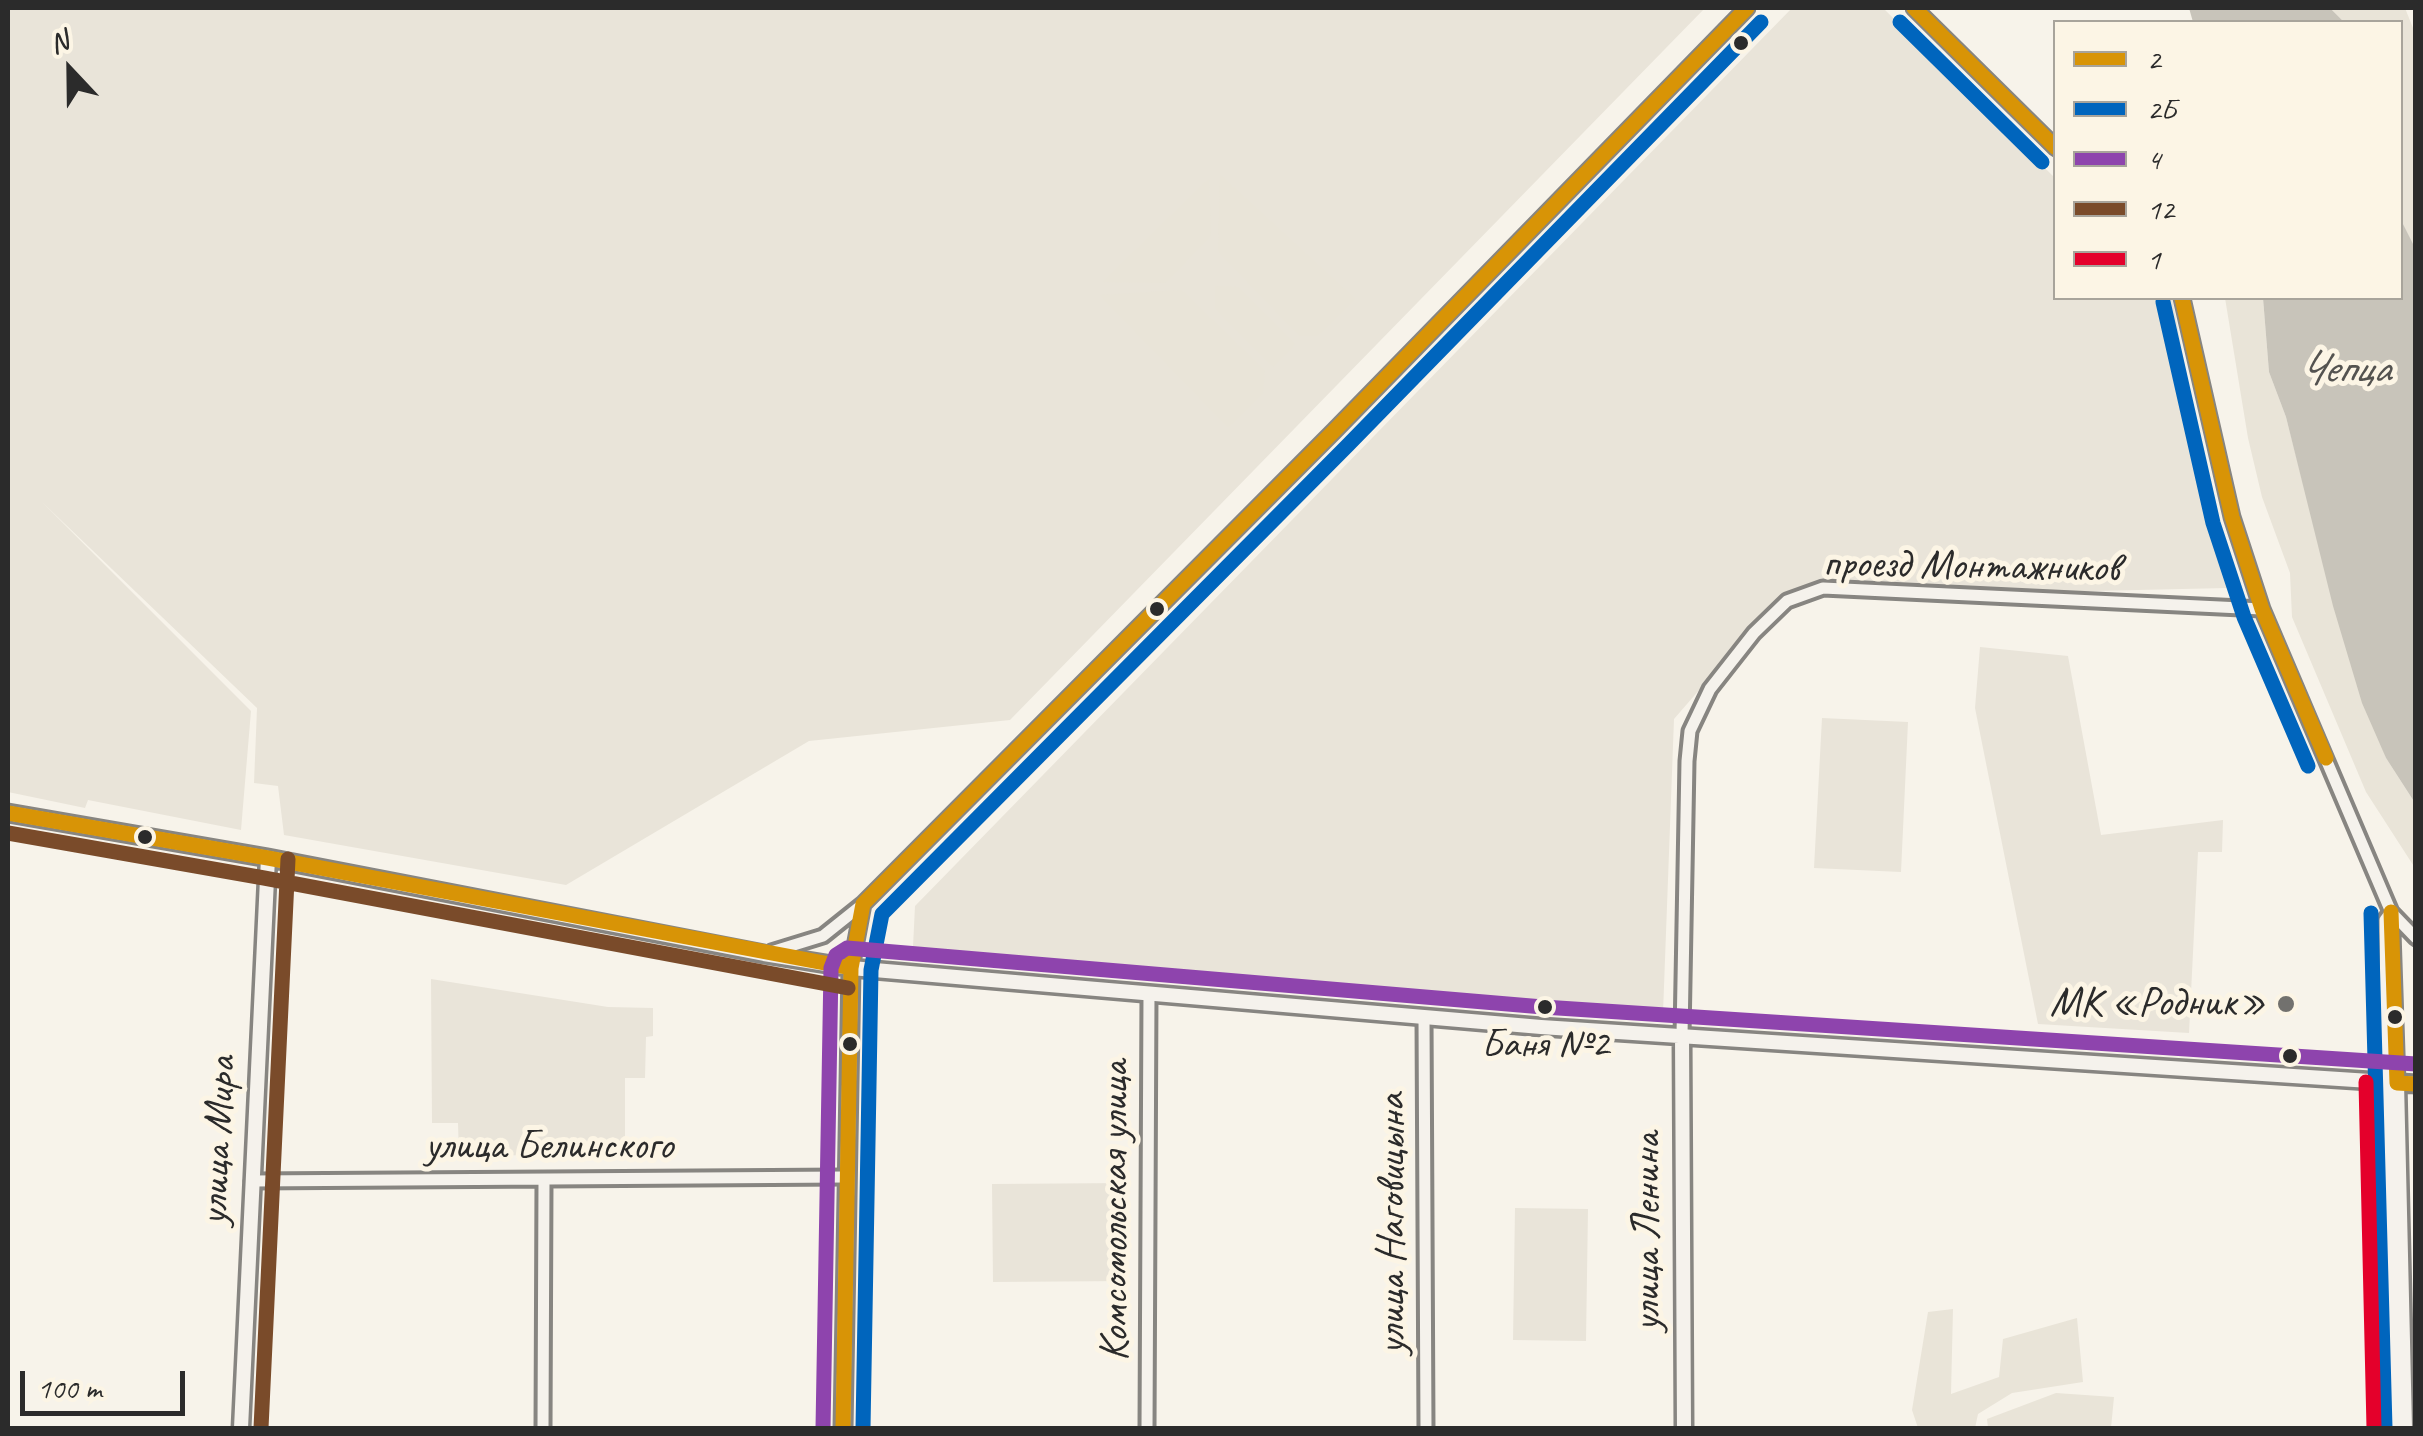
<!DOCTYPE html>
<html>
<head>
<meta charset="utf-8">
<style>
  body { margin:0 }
  #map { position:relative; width:2423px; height:1436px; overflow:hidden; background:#f7f3ea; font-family:Caveat,sans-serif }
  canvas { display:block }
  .frame { position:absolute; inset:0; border:10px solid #2b2b2b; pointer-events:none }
  .legend { position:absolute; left:2053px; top:20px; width:350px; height:280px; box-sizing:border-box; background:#fcf5e5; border:2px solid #a8a49b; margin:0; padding:12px 18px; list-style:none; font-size:30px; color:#2b2b2b }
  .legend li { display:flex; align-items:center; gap:20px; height:50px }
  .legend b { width:50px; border:2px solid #a8a49b }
  .north { position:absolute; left:20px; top:20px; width:100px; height:100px; -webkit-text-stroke:8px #fcf5e5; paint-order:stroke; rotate:338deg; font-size:28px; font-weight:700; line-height:40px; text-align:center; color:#2b2b2b }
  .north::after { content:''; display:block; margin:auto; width:35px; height:45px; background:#2b2b2b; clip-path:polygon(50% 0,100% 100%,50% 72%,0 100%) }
  .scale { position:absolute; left:20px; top:1371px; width:165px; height:45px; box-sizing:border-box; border:5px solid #2b2b2b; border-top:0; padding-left:12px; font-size:30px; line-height:35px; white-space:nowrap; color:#2b2b2b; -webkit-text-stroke:8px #fcf5e5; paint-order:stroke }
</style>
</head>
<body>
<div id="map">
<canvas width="2423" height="1436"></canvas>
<div class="frame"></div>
<ul class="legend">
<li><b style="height:12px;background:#d89406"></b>2</li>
<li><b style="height:12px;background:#0065bd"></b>2Б</li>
<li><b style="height:12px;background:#8e44ad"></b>4</li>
<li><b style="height:12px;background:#7a4b2a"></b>12</li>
<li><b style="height:12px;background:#e4002b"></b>1</li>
</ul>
<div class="north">N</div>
<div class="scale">100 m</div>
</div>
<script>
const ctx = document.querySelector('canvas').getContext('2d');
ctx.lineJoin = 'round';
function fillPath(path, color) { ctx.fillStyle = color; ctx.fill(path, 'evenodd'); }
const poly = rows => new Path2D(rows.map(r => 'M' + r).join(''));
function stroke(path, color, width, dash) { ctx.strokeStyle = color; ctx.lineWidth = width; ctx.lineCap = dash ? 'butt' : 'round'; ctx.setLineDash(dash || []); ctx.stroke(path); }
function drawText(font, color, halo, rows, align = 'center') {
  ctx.font = font + ' Caveat,sans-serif'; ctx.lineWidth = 10; ctx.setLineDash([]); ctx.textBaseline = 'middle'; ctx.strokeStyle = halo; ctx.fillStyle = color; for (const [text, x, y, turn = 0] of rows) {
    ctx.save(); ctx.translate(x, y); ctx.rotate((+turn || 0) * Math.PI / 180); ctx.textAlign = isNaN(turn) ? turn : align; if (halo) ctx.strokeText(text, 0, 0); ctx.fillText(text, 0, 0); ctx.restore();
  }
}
const built = poly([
  [8,8,1705,8,1010,720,809,741,566,885,284,835,278,786,254,783,257,708,42,502,251,711,241,830,88,800,85,808,8,792],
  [1792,8,1883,8,2055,178,2056,298,2172,298,2227,588,1779,598,1674,719,1663,1013,913,947,915,906],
  [1980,647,2068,656,2101,835,2223,820,2222,852,2198,852,2189,1033,2038,1024,1975,708],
  [1822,718,1908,722,1901,872,1814,868],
  [431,979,608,1007,653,1008,653,1036,646,1037,645,1078,625,1078,625,1154,459,1156,458,1123,432,1123],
  [1126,1183,1127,1281,993,1282,992,1184],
  [1515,1208,1588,1209,1586,1341,1513,1340]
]);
const green = poly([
  [2330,8,2405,8,2415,33,2415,250,2401,220,2400,22,2344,22],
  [1220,175,1355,299,1317,336,1300,336,1218,251],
  [1209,179,1211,235,1165,283,1103,282],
  [1215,286,1238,287,1295,344,1273,367,1215,308],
  [1181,290,1265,371,1263,393,1228,427,1100,295],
  [2225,298,2263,298,2269,372,2286,417,2322,557,2386,758,2415,803,2415,868,2366,792,2292,617,2290,573,2262,497,2248,438],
  [1953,1309,1951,1394,1999,1377,2003,1339,2077,1318,2083,1382,2012,1393,1978,1414,1975,1428,1918,1428,1912,1410,1928,1312],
  [2056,1393,2114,1397,2111,1428,1988,1428,1987,1419]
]);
const water = poly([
  [2189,8,2330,8,2344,22,2193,22],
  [2401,220,2416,250,2415,803,2386,758,2362,703,2333,606,2286,417,2269,372,2263,298,2400,298]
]);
const minor = poly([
  [1914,8,2056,148],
  [2182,298,2232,517,2262,609,2391,912,2416,938],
  [2392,932,2397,1083],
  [771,952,823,936,863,904],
  [851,968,863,904,1334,431,1747,8],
  [1424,1018,1426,1428],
  [1682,1035,1687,761,1690,731,1710,689,1754,633,1787,601,1823,588,2262,609],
  [2386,1082,2385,920,2391,912],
  [252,1181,845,1177],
  [543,1428,544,1181],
  [1147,1428,1149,994]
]);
const tertiary = poly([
  [8,813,268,858,764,954,851,968,1541,1027,2416,1084],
  [1682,1035,1684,1428],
  [2386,1082,2394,1428],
  [2397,1083,2405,1428],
  [241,1428,268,858],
  [843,1428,851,968]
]);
const bus1 = poly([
  [1914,8,2056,148],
  [2182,298,2232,517,2262,609,2326,758],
  [8,813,268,858,851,968],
  [2391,912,2397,1083,2416,1084],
  [843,1428,851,968,863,904,1334,431,1747,8]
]);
const bus2 = poly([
  [1900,22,2042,162],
  [2163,302,2213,523,2244,617,2308,766],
  [2371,913,2385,1428],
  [863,1428,871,970,882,914,1348,445,1761,22]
]);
const bus3 = poly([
  [823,1428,831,968,836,955,847,948,1543,1007,2416,1064]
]);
const bus4 = poly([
  [8,833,264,878,848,988],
  [261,1428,288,859]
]);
const bus5 = poly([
  [2366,1082,2374,1428]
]);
const markers = [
  [1741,43,9,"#2b2b2b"],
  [1157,609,9,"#2b2b2b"],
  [145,837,9,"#2b2b2b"],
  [2286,1004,10,"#72716e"],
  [1545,1007,9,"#2b2b2b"],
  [2395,1017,9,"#2b2b2b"],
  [850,1044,9,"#2b2b2b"],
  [2290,1056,9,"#2b2b2b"]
];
const busNames = [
  ["Баня №2",1545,1046]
];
const streetNames = [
  ["проезд Монтажников",1971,567,1],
  ["улица Мира",219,1141,-87],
  ["улица Белинского",549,1147],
  ["Комсомольская улица",1116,1211,-90],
  ["улица Наговицына",1393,1224,-90],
  ["улица Ленина",1648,1232,-90]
];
const poiNames = [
  ["МК «Родник»",2266,1004]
];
const waterNames = [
  ["Чепца",2344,370]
];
fillPath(built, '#e9e4d9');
fillPath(green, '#e9e4d8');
fillPath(water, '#c8c4ba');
stroke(minor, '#878581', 19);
stroke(tertiary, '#878581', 21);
stroke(minor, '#f5f2ec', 11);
stroke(tertiary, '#f5f2ec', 14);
stroke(bus1, '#d89406', 15);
stroke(bus2, '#0065bd', 15);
stroke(bus3, '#8e44ad', 15);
stroke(bus4, '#7a4b2a', 15);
stroke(bus5, '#e4002b', 15);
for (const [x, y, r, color] of markers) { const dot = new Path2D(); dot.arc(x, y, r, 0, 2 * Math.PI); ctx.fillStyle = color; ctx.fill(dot); stroke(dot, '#fcf5e5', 4); }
drawText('40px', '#2b2b2b', '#fcf5e5', busNames);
drawText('42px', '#2b2b2b', '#fcf5e5', streetNames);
drawText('42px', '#2b2b2b', '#fcf5e5', poiNames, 'right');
drawText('italic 45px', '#545350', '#fcf5e5', waterNames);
</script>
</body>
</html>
